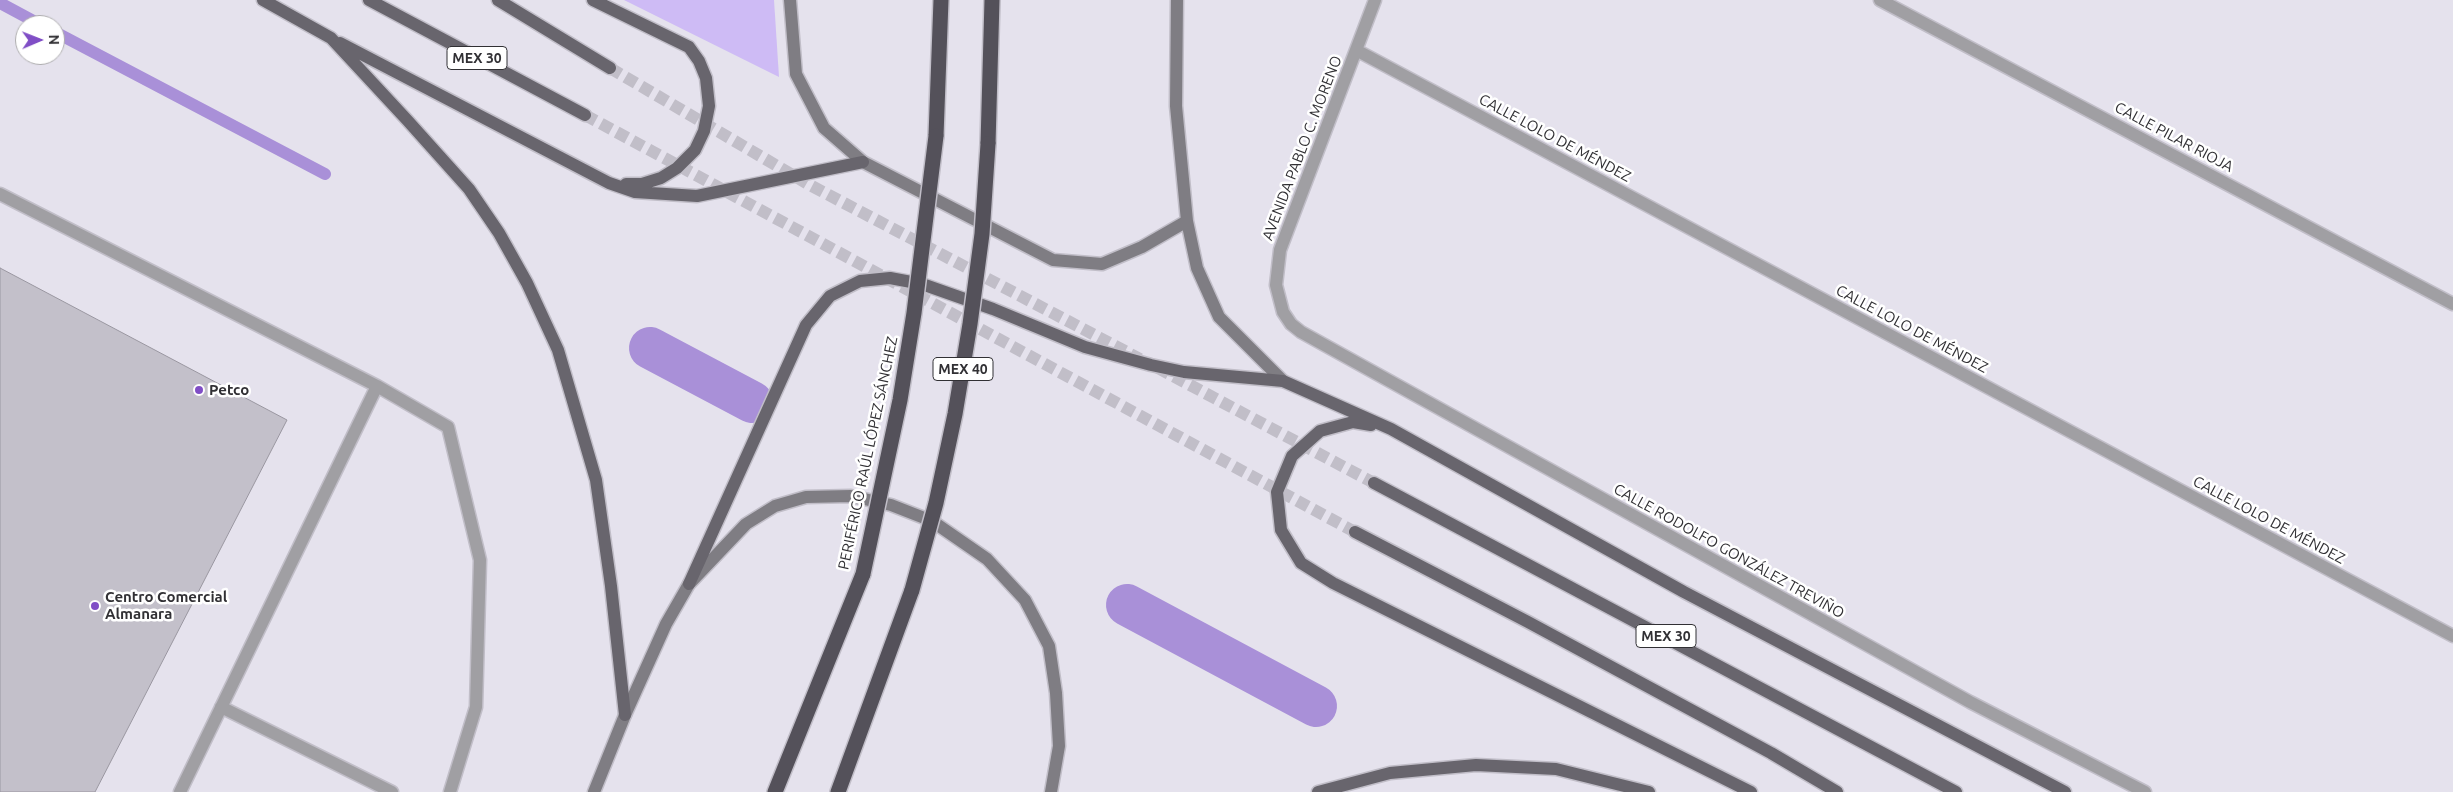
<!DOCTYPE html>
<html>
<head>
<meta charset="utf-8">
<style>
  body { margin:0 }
  #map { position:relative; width:2453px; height:792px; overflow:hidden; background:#e5e2ed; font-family:Ubuntu,sans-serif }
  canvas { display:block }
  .north { position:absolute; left:15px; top:15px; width:50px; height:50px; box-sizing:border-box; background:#fff; border:1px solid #adacae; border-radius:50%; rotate:89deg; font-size:14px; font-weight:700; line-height:20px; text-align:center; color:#313034 }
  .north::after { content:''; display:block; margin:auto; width:18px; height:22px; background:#804ec6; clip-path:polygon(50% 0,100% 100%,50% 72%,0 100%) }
</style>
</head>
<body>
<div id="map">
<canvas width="2453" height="792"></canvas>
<div class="north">N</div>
</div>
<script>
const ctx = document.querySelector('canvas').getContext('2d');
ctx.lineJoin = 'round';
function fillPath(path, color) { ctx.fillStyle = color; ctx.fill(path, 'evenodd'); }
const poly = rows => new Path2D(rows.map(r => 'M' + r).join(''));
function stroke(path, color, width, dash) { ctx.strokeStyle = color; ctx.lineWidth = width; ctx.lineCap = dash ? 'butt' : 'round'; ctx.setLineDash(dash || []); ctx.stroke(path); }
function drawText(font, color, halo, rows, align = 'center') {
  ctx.font = font + ' Ubuntu,sans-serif'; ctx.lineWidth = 5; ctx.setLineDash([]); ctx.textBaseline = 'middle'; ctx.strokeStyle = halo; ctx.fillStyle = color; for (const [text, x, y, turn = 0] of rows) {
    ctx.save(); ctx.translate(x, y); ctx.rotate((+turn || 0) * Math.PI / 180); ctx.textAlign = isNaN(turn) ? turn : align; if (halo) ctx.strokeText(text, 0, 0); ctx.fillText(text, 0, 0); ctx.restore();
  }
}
const green = poly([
  [624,0,774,0,779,77]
]);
const stream = poly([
  [0,3,41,25],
  [55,32,325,174]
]);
const canal = poly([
  [650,348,752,402],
  [1127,605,1316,706]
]);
const building = poly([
  [0,268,287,420,95,792,0,792,0,268]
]);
const primaryTunnel = poly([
  [610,68,808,184,1140,359],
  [585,115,1355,532],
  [1158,368,1374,483]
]);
const service = poly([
  [0,194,377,386,448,427,480,560,476,707,450,792],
  [221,707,392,792],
  [180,792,377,386]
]);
const minor = poly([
  [1375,0,1280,250,1276,285,1283,312,1291,324,1301,332,1970,702,2145,792],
  [1880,0,2453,304],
  [1356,50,2453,636]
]);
const secondary = poly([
  [790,0,796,74,824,128,863,162,1053,260,1102,264,1142,247,1187,221],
  [1177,0,1176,106,1187,221,1197,268,1219,317,1283,381],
  [594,792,625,715,666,624,689,584,746,524,775,506,806,497,851,496,891,505,932,521,987,559,1025,600,1049,646,1056,693,1059,746,1051,792]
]);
const primary = poly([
  [263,0,331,38,408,121,469,189,499,233,527,283,558,350,596,480,611,586,625,715],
  [369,0,585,115],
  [498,0,610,68],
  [593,0,689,47,699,61,706,78,709,106,704,131,695,150,677,168,661,178,642,184,626,184],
  [340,43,609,183,635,192,697,196,863,162],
  [1371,425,1353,422,1320,431,1292,456,1277,492,1281,530,1301,563,1333,583,1751,792],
  [1374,483,1956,792],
  [1355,532,1528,622,1771,753,1837,792],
  [689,584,806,325,830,296,860,281,890,278,922,284,993,309,1085,347,1151,365,1184,372,1283,381,1391,429,1684,592,2065,792],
  [1318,792,1390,773,1476,765,1556,769,1649,792]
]);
const motorway = poly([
  [936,136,941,0],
  [988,144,992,0],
  [775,792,863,574],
  [838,792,912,590]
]);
const motorwayBridge = poly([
  [863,574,900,400,914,313,936,136],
  [912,590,936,503,955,414,970,324,982,234,988,144]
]);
const markers = [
  [199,390,5,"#804ec6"],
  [95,606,5,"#804ec6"]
];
const shields = [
  [477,58,60],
  [963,369,60],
  [1666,636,60]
];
const shieldNames = [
  ["MEX 30",477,58],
  ["MEX 40",963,369],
  ["MEX 30",1666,636]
];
const streetNames = [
  ["CALLE PILAR RIOJA",2174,137,28],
  ["CALLE LOLO DE MÉNDEZ",1555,138,28],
  ["AVENIDA PABLO C. MORENO",1302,148,-69],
  ["CALLE LOLO DE MÉNDEZ",1912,329,28],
  ["PERIFÉRICO RAÚL LÓPEZ SÁNCHEZ",868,453,-78],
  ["CALLE LOLO DE MÉNDEZ",2269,520,28],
  ["CALLE RODOLFO GONZÁLEZ TREVIÑO",1729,551,29]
];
const poiNames = [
  ["Petco",209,390],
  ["Centro Comercial",105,597],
  ["Almanara",105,614]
];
fillPath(green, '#cebbf5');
stroke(stream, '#a990d8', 12);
stroke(canal, '#a990d8', 42);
fillPath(building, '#c3c0ca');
stroke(building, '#9a97a1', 1);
stroke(primaryTunnel, '#c1bec8', 12, [12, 6]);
stroke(service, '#c1bec8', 15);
stroke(minor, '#c1bec8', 15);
stroke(secondary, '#c1bec8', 15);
stroke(primary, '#c1bec8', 15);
stroke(motorway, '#c1bec8', 18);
stroke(service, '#a09fa3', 12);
stroke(minor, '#a09fa3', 12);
stroke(secondary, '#7f7d83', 12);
stroke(primary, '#68656d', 12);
stroke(motorway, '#54515a', 15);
stroke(motorwayBridge, '#c1bec8', 18, []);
stroke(motorwayBridge, '#54515a', 15);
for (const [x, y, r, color] of markers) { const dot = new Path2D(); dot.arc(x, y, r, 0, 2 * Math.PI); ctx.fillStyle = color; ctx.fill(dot); stroke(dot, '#fff', 2); }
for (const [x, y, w] of shields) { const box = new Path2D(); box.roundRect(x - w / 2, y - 11.5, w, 23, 4); ctx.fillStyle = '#fff'; ctx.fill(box); stroke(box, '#313034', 1); }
drawText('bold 14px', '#313034', null, shieldNames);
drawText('15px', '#313034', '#fff', streetNames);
drawText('bold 15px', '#313034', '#fff', poiNames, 'left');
</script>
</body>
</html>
